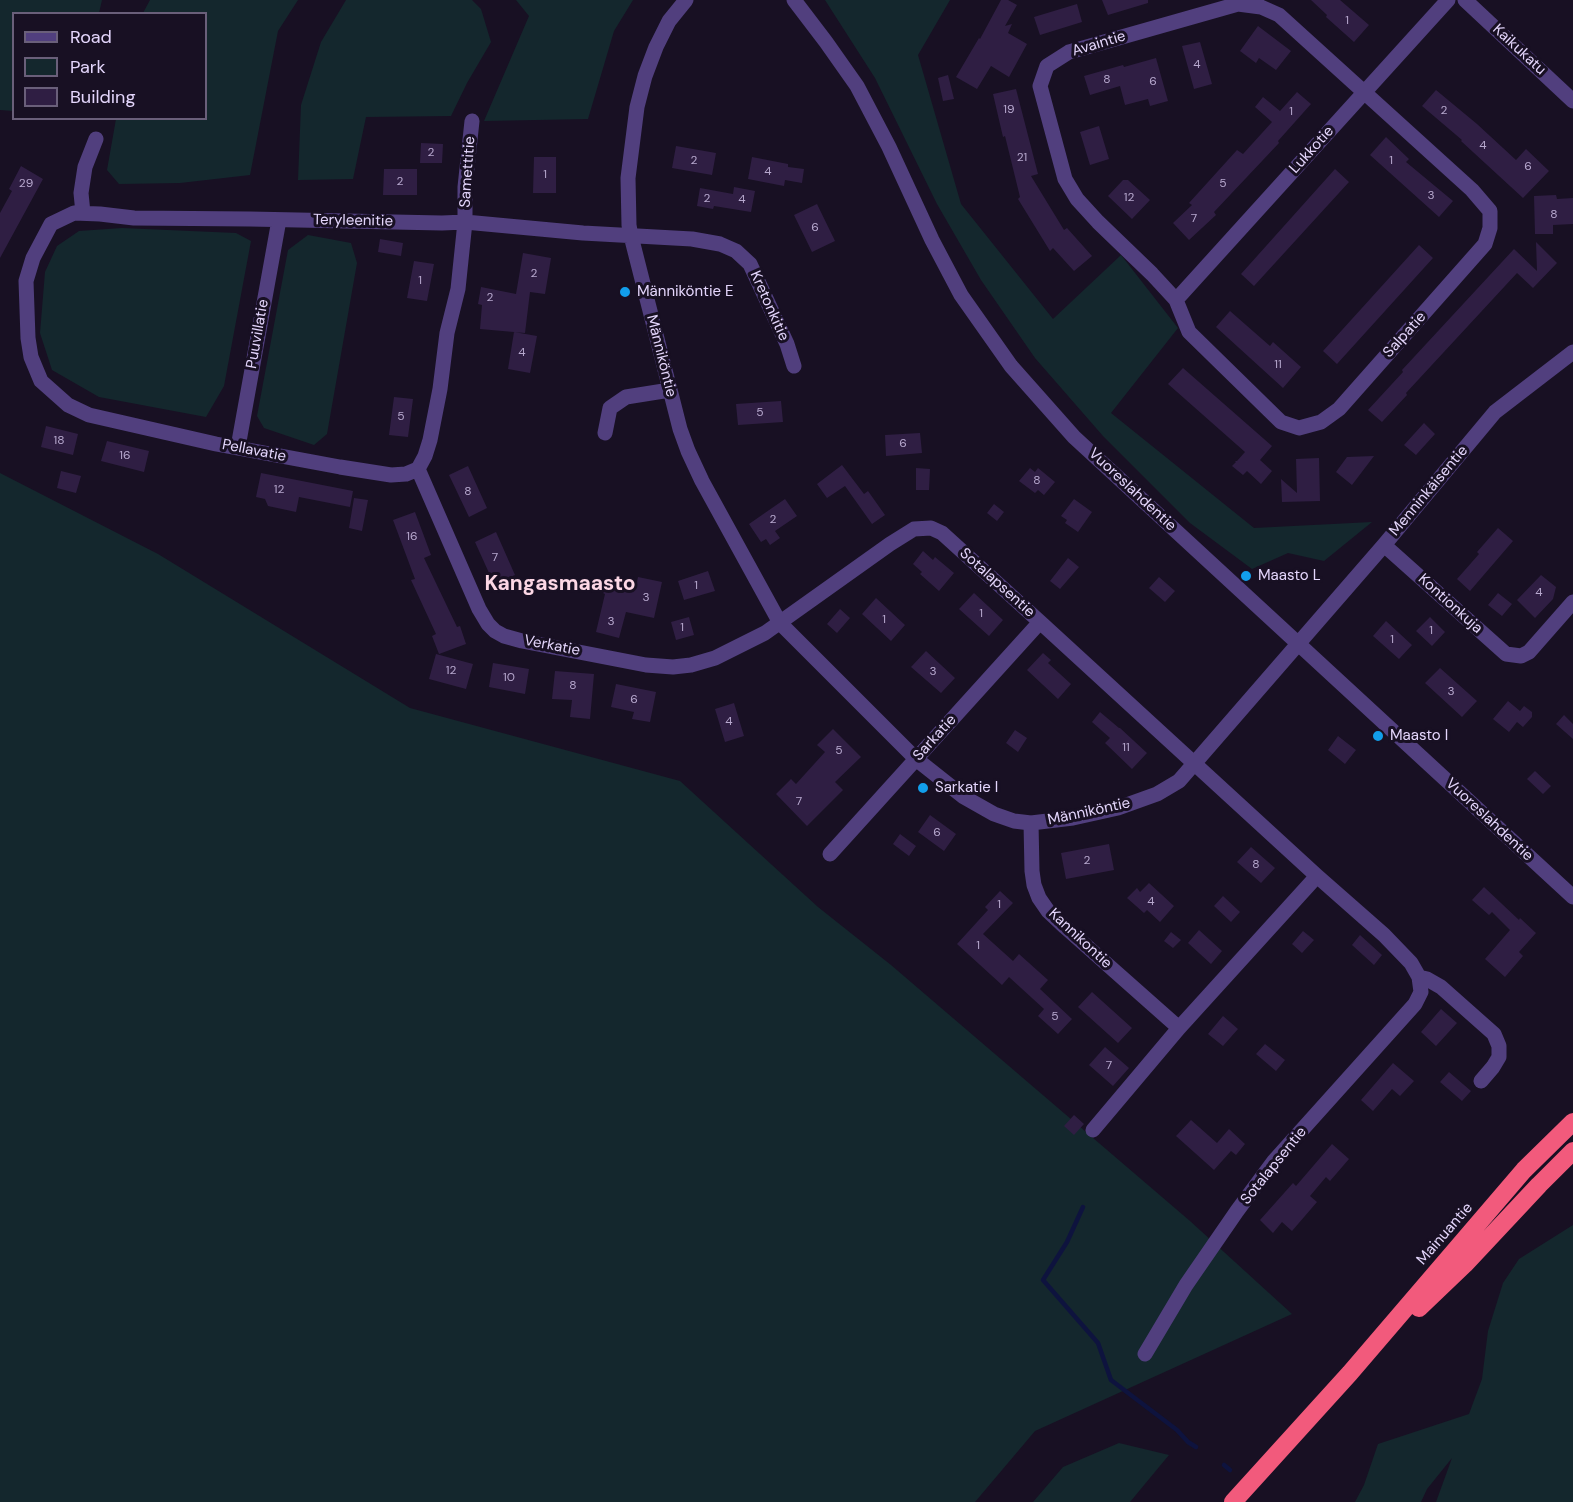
<!DOCTYPE html>
<html>
<head>
<meta charset="utf-8">
<style>
  body { margin:0 }
  #map { position:relative; width:1573px; height:1502px; overflow:hidden; background:#181023; font-family:"DM Sans",sans-serif }
  canvas { display:block }
  .legend { position:absolute; left:12px; top:12px; width:195px; height:108px; box-sizing:border-box; background:#181023; border:2px solid #6a5f7a; margin:0; padding:8px 10px; list-style:none; font-size:18px; color:#e4d6fc }
  .legend li { display:flex; align-items:center; gap:12px; height:30px }
  .legend b { width:30px; border:2px solid #6a5f7a }
</style>
</head>
<body>
<div id="map">
<canvas width="1573" height="1502"></canvas>
<ul class="legend">
<li><b style="height:8px;background:#513f7e"></b>Road</li>
<li><b style="height:16px;background:#14272d"></b>Park</li>
<li><b style="height:16px;background:#2f1e43"></b>Building</li>
</ul>
</div>
<script>
const ctx = document.querySelector('canvas').getContext('2d');
ctx.lineJoin = 'round';
function fillPath(path, color) { ctx.fillStyle = color; ctx.fill(path, 'evenodd'); }
const poly = rows => new Path2D(rows.map(r => 'M' + r).join(''));
function stroke(path, color, width, dash) { ctx.strokeStyle = color; ctx.lineWidth = width; ctx.lineCap = dash ? 'butt' : 'round'; ctx.setLineDash(dash || []); ctx.stroke(path); }
function drawText(font, color, halo, rows, align = 'center') {
  ctx.font = font + ' "DM Sans",sans-serif'; ctx.lineWidth = 6; ctx.setLineDash([]); ctx.textBaseline = 'middle'; ctx.strokeStyle = halo; ctx.fillStyle = color; for (const [text, x, y, turn = 0] of rows) {
    ctx.save(); ctx.translate(x, y); ctx.rotate((+turn || 0) * Math.PI / 180); ctx.textAlign = isNaN(turn) ? turn : align; if (halo) ctx.strokeText(text, 0, 0); ctx.fillText(text, 0, 0); ctx.restore();
  }
}
const green = poly([
  [0,0,102,0,99,13,14,14,13,111,0,110],
  [150,0,298,0,278,31,250,175,180,183,119,184,107,170,116,119,206,118,206,14,143,13],
  [346,0,472,0,481,9,491,42,467,83,451,116,366,117,353,179,298,180,301,105,321,42],
  [516,0,633,0,614,31,588,119,484,121,529,16],
  [825,0,950,0,918,55,961,204,1053,319,1121,255,1178,328,1111,413,1254,528,1372,522,1324,561,1288,553,1252,569,1190,523,1103,436,1035,358,981,280,937,204,875,78],
  [122,228,236,233,251,241,224,386,206,417,99,397,52,370,40,333,45,272,57,246,79,231],
  [308,235,351,243,357,263,327,434,314,445,264,428,257,416,288,250],
  [0,473,158,554,410,708,680,781,818,907,891,965,1190,1221,1292,1314,1035,1431,975,1502,0,1502],
  [1573,1225,1573,1502,1436,1502,1452,1458,1427,1489,1421,1502,1355,1502,1364,1485,1378,1444,1469,1414,1482,1379,1488,1331,1503,1283,1519,1259],
  [1119,1443,1169,1455,1130,1502,1033,1502,1063,1467]
]);
const stream = poly([
  [1083,1207,1067,1242,1043,1280,1098,1343,1111,1380,1177,1430,1188,1442,1196,1447],
  [1224,1465,1230,1470]
]);
const building = poly([
  [1001,0,1008,0,1017,5,1005,26,1012,24,1008,33,1027,44,1009,77,991,66,977,89,956,77,979,38,980,39],
  [1102,0,1148,0,1148,3,1108,15],
  [1311,0,1340,0,1369,25,1354,42,1326,17,1327,15],
  [1077,4,1082,22,1040,35,1034,17],
  [1258,26,1291,51,1276,70,1259,58,1256,63,1240,51],
  [1200,42,1212,84,1194,89,1182,46],
  [1156,58,1168,101,1150,106,1148,99,1125,105,1120,86,1090,95,1084,76,1123,65,1124,67],
  [948,75,954,99,943,101,938,78],
  [1016,89,1038,174,1031,176,1064,230,1067,228,1092,256,1074,271,1053,248,1050,251,1018,199,1020,197,1005,136,1003,137,993,94],
  [1436,90,1477,124,1516,160,1526,149,1549,171,1523,198,1461,141,1462,140,1422,106],
  [1297,92,1311,104,1278,141,1279,143,1214,212,1216,215,1189,240,1173,223,1192,205,1189,203,1237,150,1243,154,1272,122,1255,107,1263,97,1280,111],
  [1099,126,1109,159,1090,165,1080,132],
  [1386,137,1409,159,1406,162,1453,201,1439,217,1370,155],
  [421,143,443,144,442,163,420,163],
  [676,146,716,153,712,175,672,168],
  [534,157,556,157,556,193,533,193],
  [752,157,788,164,788,167,804,169,802,183,785,180,784,186,748,179],
  [21,166,43,179,0,258,0,213,12,191,9,189],
  [384,169,417,169,417,195,383,195],
  [1335,169,1349,182,1254,286,1241,274],
  [1123,180,1128,180,1150,200,1132,219,1108,196],
  [734,187,755,191,751,212,714,206,713,209,697,206,700,188,733,194],
  [1556,195,1557,199,1573,198,1573,224,1553,225,1553,234,1535,234,1534,196],
  [817,204,835,241,812,252,794,215],
  [380,239,403,243,401,256,378,252],
  [1536,242,1557,263,1533,288,1517,273,1406,393,1407,395,1382,422,1368,410,1403,372,1402,370,1514,249,1537,271],
  [1419,245,1433,258,1337,364,1323,351],
  [523,253,551,258,545,294,530,292,525,333,480,329,482,305,478,304,481,287,516,294],
  [414,261,434,264,427,301,407,298],
  [1230,311,1270,346,1273,342,1301,367,1283,388,1216,327],
  [514,332,537,336,530,373,508,369],
  [1183,368,1272,446,1260,460,1272,471,1261,484,1247,471,1243,475,1232,466,1236,462,1235,461,1237,461,1245,452,1168,384],
  [394,397,413,399,408,437,389,435],
  [781,401,783,422,738,425,736,404],
  [1424,423,1435,434,1416,455,1404,445],
  [46,426,78,434,73,455,41,447],
  [920,433,922,453,886,456,885,435],
  [107,441,149,451,144,472,101,461],
  [1374,456,1352,485,1336,472,1347,457],
  [1319,458,1320,501,1282,502,1281,479,1297,493,1296,459],
  [842,465,864,494,868,491,885,515,872,524,845,486,827,498,817,484],
  [468,466,487,508,469,517,449,475],
  [916,468,930,469,929,490,916,490],
  [1030,468,1035,472,1038,468,1055,482,1044,495,1038,490,1035,493,1019,481],
  [61,471,81,476,76,493,57,488],
  [261,473,353,491,350,507,299,497,296,512,268,506,265,499,256,497],
  [354,498,368,500,362,531,349,528],
  [785,499,797,516,775,531,780,538,770,545,766,539,761,542,749,524],
  [1074,499,1092,512,1078,532,1065,523,1067,520,1061,516],
  [994,504,1004,512,997,521,987,513],
  [415,512,431,555,424,558,457,627,460,626,466,644,439,654,432,636,436,634,411,580,415,579,393,520],
  [1498,528,1513,541,1470,591,1457,579,1479,554,1477,552],
  [496,532,515,575,494,584,475,542],
  [923,551,933,560,935,557,954,573,939,591,920,574,922,572,913,564],
  [1068,558,1079,567,1060,589,1050,581],
  [708,571,715,591,684,600,678,581],
  [1541,575,1556,587,1553,599,1535,618,1517,600],
  [638,577,662,582,654,618,626,612,619,638,596,632,605,594,603,593,606,580,636,587],
  [1159,577,1175,591,1165,602,1149,588],
  [974,593,1003,620,989,636,959,609],
  [1498,593,1512,604,1502,616,1488,605],
  [876,598,905,625,891,641,862,614],
  [840,609,850,618,837,633,827,624],
  [689,617,694,635,676,640,671,622],
  [1430,617,1445,632,1432,646,1416,631],
  [1386,621,1412,645,1399,659,1373,636],
  [926,651,955,678,941,693,911,667],
  [1043,653,1051,660,1048,663,1071,684,1058,699,1027,670],
  [436,654,473,664,466,689,429,679],
  [493,663,529,669,525,694,489,687],
  [1440,668,1477,701,1462,717,1425,683],
  [555,671,594,674,590,719,570,717,572,700,552,699],
  [616,684,656,692,650,722,632,719,634,712,611,707],
  [1508,701,1520,711,1524,706,1532,712,1532,717,1523,727,1517,722,1509,732,1493,719],
  [734,703,744,736,725,742,715,709],
  [1100,712,1119,728,1120,728,1147,753,1132,769,1105,743,1110,738,1092,722],
  [1564,715,1573,724,1573,739,1556,724],
  [833,729,861,757,835,782,843,790,807,826,776,794,791,779,796,784,825,752,817,745],
  [1015,730,1027,738,1018,752,1006,743],
  [1338,736,1356,750,1345,764,1328,750],
  [1535,771,1551,786,1543,794,1527,779],
  [930,815,956,834,944,851,918,832],
  [900,834,916,846,909,856,893,844],
  [1109,844,1114,870,1066,879,1061,853],
  [1251,847,1275,868,1261,883,1237,862],
  [1149,883,1174,906,1160,922,1147,910,1144,913,1127,898,1137,888,1140,892],
  [1484,887,1519,920,1520,918,1536,933,1519,952,1523,956,1505,977,1485,959,1510,930,1492,912,1489,915,1472,900],
  [1000,891,1013,903,983,934,1013,961,1019,954,1048,980,1040,989,1072,1019,1058,1034,1038,1016,1044,1009,1009,977,1002,985,957,944,988,910,985,907],
  [1223,896,1240,912,1231,922,1214,906],
  [1199,930,1222,951,1211,964,1188,943],
  [1303,931,1314,940,1302,953,1292,944],
  [1171,932,1181,940,1173,948,1164,941],
  [1360,935,1382,955,1374,965,1352,945],
  [1092,992,1132,1028,1118,1043,1078,1007],
  [1441,1009,1457,1023,1436,1046,1421,1032],
  [1223,1016,1238,1029,1223,1046,1208,1034],
  [1265,1044,1285,1060,1276,1071,1256,1054],
  [1105,1047,1129,1068,1113,1086,1089,1065],
  [1393,1063,1414,1081,1400,1096,1392,1089,1373,1111,1361,1100],
  [1449,1072,1471,1091,1462,1101,1440,1082],
  [1074,1115,1084,1124,1074,1135,1064,1126],
  [1191,1120,1217,1143,1229,1129,1245,1144,1236,1155,1231,1151,1214,1170,1176,1136],
  [1332,1144,1349,1159,1330,1181,1326,1177,1310,1196,1317,1202,1292,1231,1282,1222,1273,1233,1260,1220,1293,1183,1296,1186]
]);
const minor = poly([
  [686,0,669,21,656,47,645,76,637,107,628,178,629,225,631,236,680,429,688,451,702,481,780,623,916,759,964,797,994,814,1014,821,1031,823,1073,818,1118,808,1157,794,1179,781,1384,545,1495,412,1573,352],
  [794,0,826,42,857,86,889,147,932,240,961,295,1011,366,1074,437,1573,897],
  [1465,0,1573,101],
  [1238,4,1261,7,1279,15,1472,190,1490,211,1490,228,1485,244,1339,409,1321,422,1299,428,1281,422,1189,332,1176,300,1152,274,1098,222,1077,199,1065,179,1040,86,1047,66,1069,52,1238,4],
  [472,121,465,187,465,222,458,289,447,333,440,389,430,440,425,456,418,469,406,474,391,475,340,467,216,444,89,415,68,405,41,381,31,357,28,338,26,281,33,258,51,224,74,213,100,214,134,218,250,219,442,223,465,222,583,233,692,239,720,244,736,251,750,264,787,344,794,366],
  [83,213,81,193,85,167,96,139],
  [1176,300,1448,0],
  [605,433,610,408,626,397,670,390],
  [238,447,279,220],
  [418,469,479,609,488,624,495,631,504,636,522,641,646,665,673,667,691,665,715,658,765,633,890,544,914,529,931,528,942,533,1040,622,1317,876,1384,935,1411,963,1419,977,1421,992,1415,1004,1274,1161,1237,1211,1186,1285,1145,1354],
  [1384,545,1506,654,1521,656,1529,652,1573,602],
  [1031,823,1032,871,1034,885,1039,898,1048,911,1065,927,1179,1028],
  [830,854,1040,622],
  [1419,977,1427,979,1441,987,1494,1034,1499,1046,1499,1057,1493,1067,1481,1081],
  [1093,1130,1179,1028,1317,876]
]);
const highway = poly([
  [1419,1308,1465,1264,1539,1185,1573,1151],
  [1233,1502,1350,1373,1524,1170,1573,1122]
]);
const markers = [
  [625,292,6,"#129eeb"],
  [1246,576,6,"#129eeb"],
  [1378,736,6,"#129eeb"],
  [923,788,6,"#129eeb"]
];
const numberNames = [
  ["1",1347,21],
  ["4",1197,65],
  ["8",1107,80],
  ["6",1153,82],
  ["19",1009,110],
  ["2",1444,111],
  ["1",1291,112],
  ["4",1483,146],
  ["2",431,153],
  ["21",1022,158],
  ["2",694,161],
  ["1",1391,161],
  ["6",1528,167],
  ["4",768,172],
  ["1",545,175],
  ["2",400,182],
  ["29",26,184],
  ["5",1223,184],
  ["3",1431,196],
  ["12",1129,198],
  ["2",707,199],
  ["4",742,200],
  ["8",1554,215],
  ["7",1194,219],
  ["6",815,228],
  ["2",534,274],
  ["1",420,281],
  ["2",490,298],
  ["4",522,353],
  ["11",1278,365],
  ["5",760,413],
  ["5",401,417],
  ["18",59,441],
  ["6",903,444],
  ["16",125,456],
  ["8",1037,481],
  ["12",279,490],
  ["8",468,492],
  ["2",773,520],
  ["16",412,537],
  ["7",495,558],
  ["1",696,586],
  ["4",1539,593],
  ["3",646,598],
  ["1",981,614],
  ["1",884,620],
  ["3",611,622],
  ["1",682,628],
  ["1",1431,631],
  ["1",1392,640],
  ["12",451,671],
  ["3",933,672],
  ["10",509,678],
  ["8",573,686],
  ["3",1451,692],
  ["6",634,700],
  ["4",729,722],
  ["11",1126,748],
  ["5",839,751],
  ["7",799,802],
  ["6",937,833],
  ["2",1087,861],
  ["8",1256,865],
  ["4",1151,902],
  ["1",999,905],
  ["1",978,946],
  ["5",1055,1017],
  ["7",1109,1066]
];
const streetNames = [
  ["Avaintie",1099,44,-17],
  ["Kaikukatu",1519,50,43],
  ["Lukkotie",1312,150,-48],
  ["Samettitie",468,172,-86],
  ["Teryleenitie",353,221,1],
  ["Kretonkitie",769,306,66],
  ["Puuvillatie",258,334,-80],
  ["Salpatie",1405,335,-48],
  ["Männiköntie",661,356,76],
  ["Pellavatie",254,451,11],
  ["Vuoreslahdentie",1132,490,43],
  ["Menninkäisentie",1429,491,-50],
  ["Sotalapsentie",997,583,42],
  ["Kontionkuja",1450,604,42],
  ["Verkatie",552,646,11],
  ["Sarkatie",935,738,-48],
  ["Männiköntie",1089,812,-12],
  ["Vuoreslahdentie",1489,820,43],
  ["Kannikontie",1080,939,43],
  ["Sotalapsentie",1274,1166,-51],
  ["Mainuantie",1445,1234,-49]
];
const poiNames = [
  ["Männiköntie E",637,292],
  ["Maasto L",1258,576],
  ["Maasto I",1390,736],
  ["Sarkatie I",935,788]
];
const districtNames = [
  ["Kangasmaasto",560,584]
];
fillPath(green, '#14272d');
stroke(stream, '#0e133e', 4.5);
fillPath(building, '#2f1e43');
stroke(minor, '#513f7e', 15);
stroke(highway, '#f25a7c', 18);
for (const [x, y, r, color] of markers) { const dot = new Path2D(); dot.arc(x, y, r, 0, 2 * Math.PI); ctx.fillStyle = color; ctx.fill(dot); stroke(dot, '#181023', 2); }
drawText('12px', '#b7a8ce', null, numberNames);
drawText('15px', '#e4d6fc', '#181023', streetNames);
drawText('15px', '#e4d6fc', '#181023', poiNames, 'left');
drawText('bold 21px', '#fcd7e5', '#181023', districtNames);
</script>
</body>
</html>
